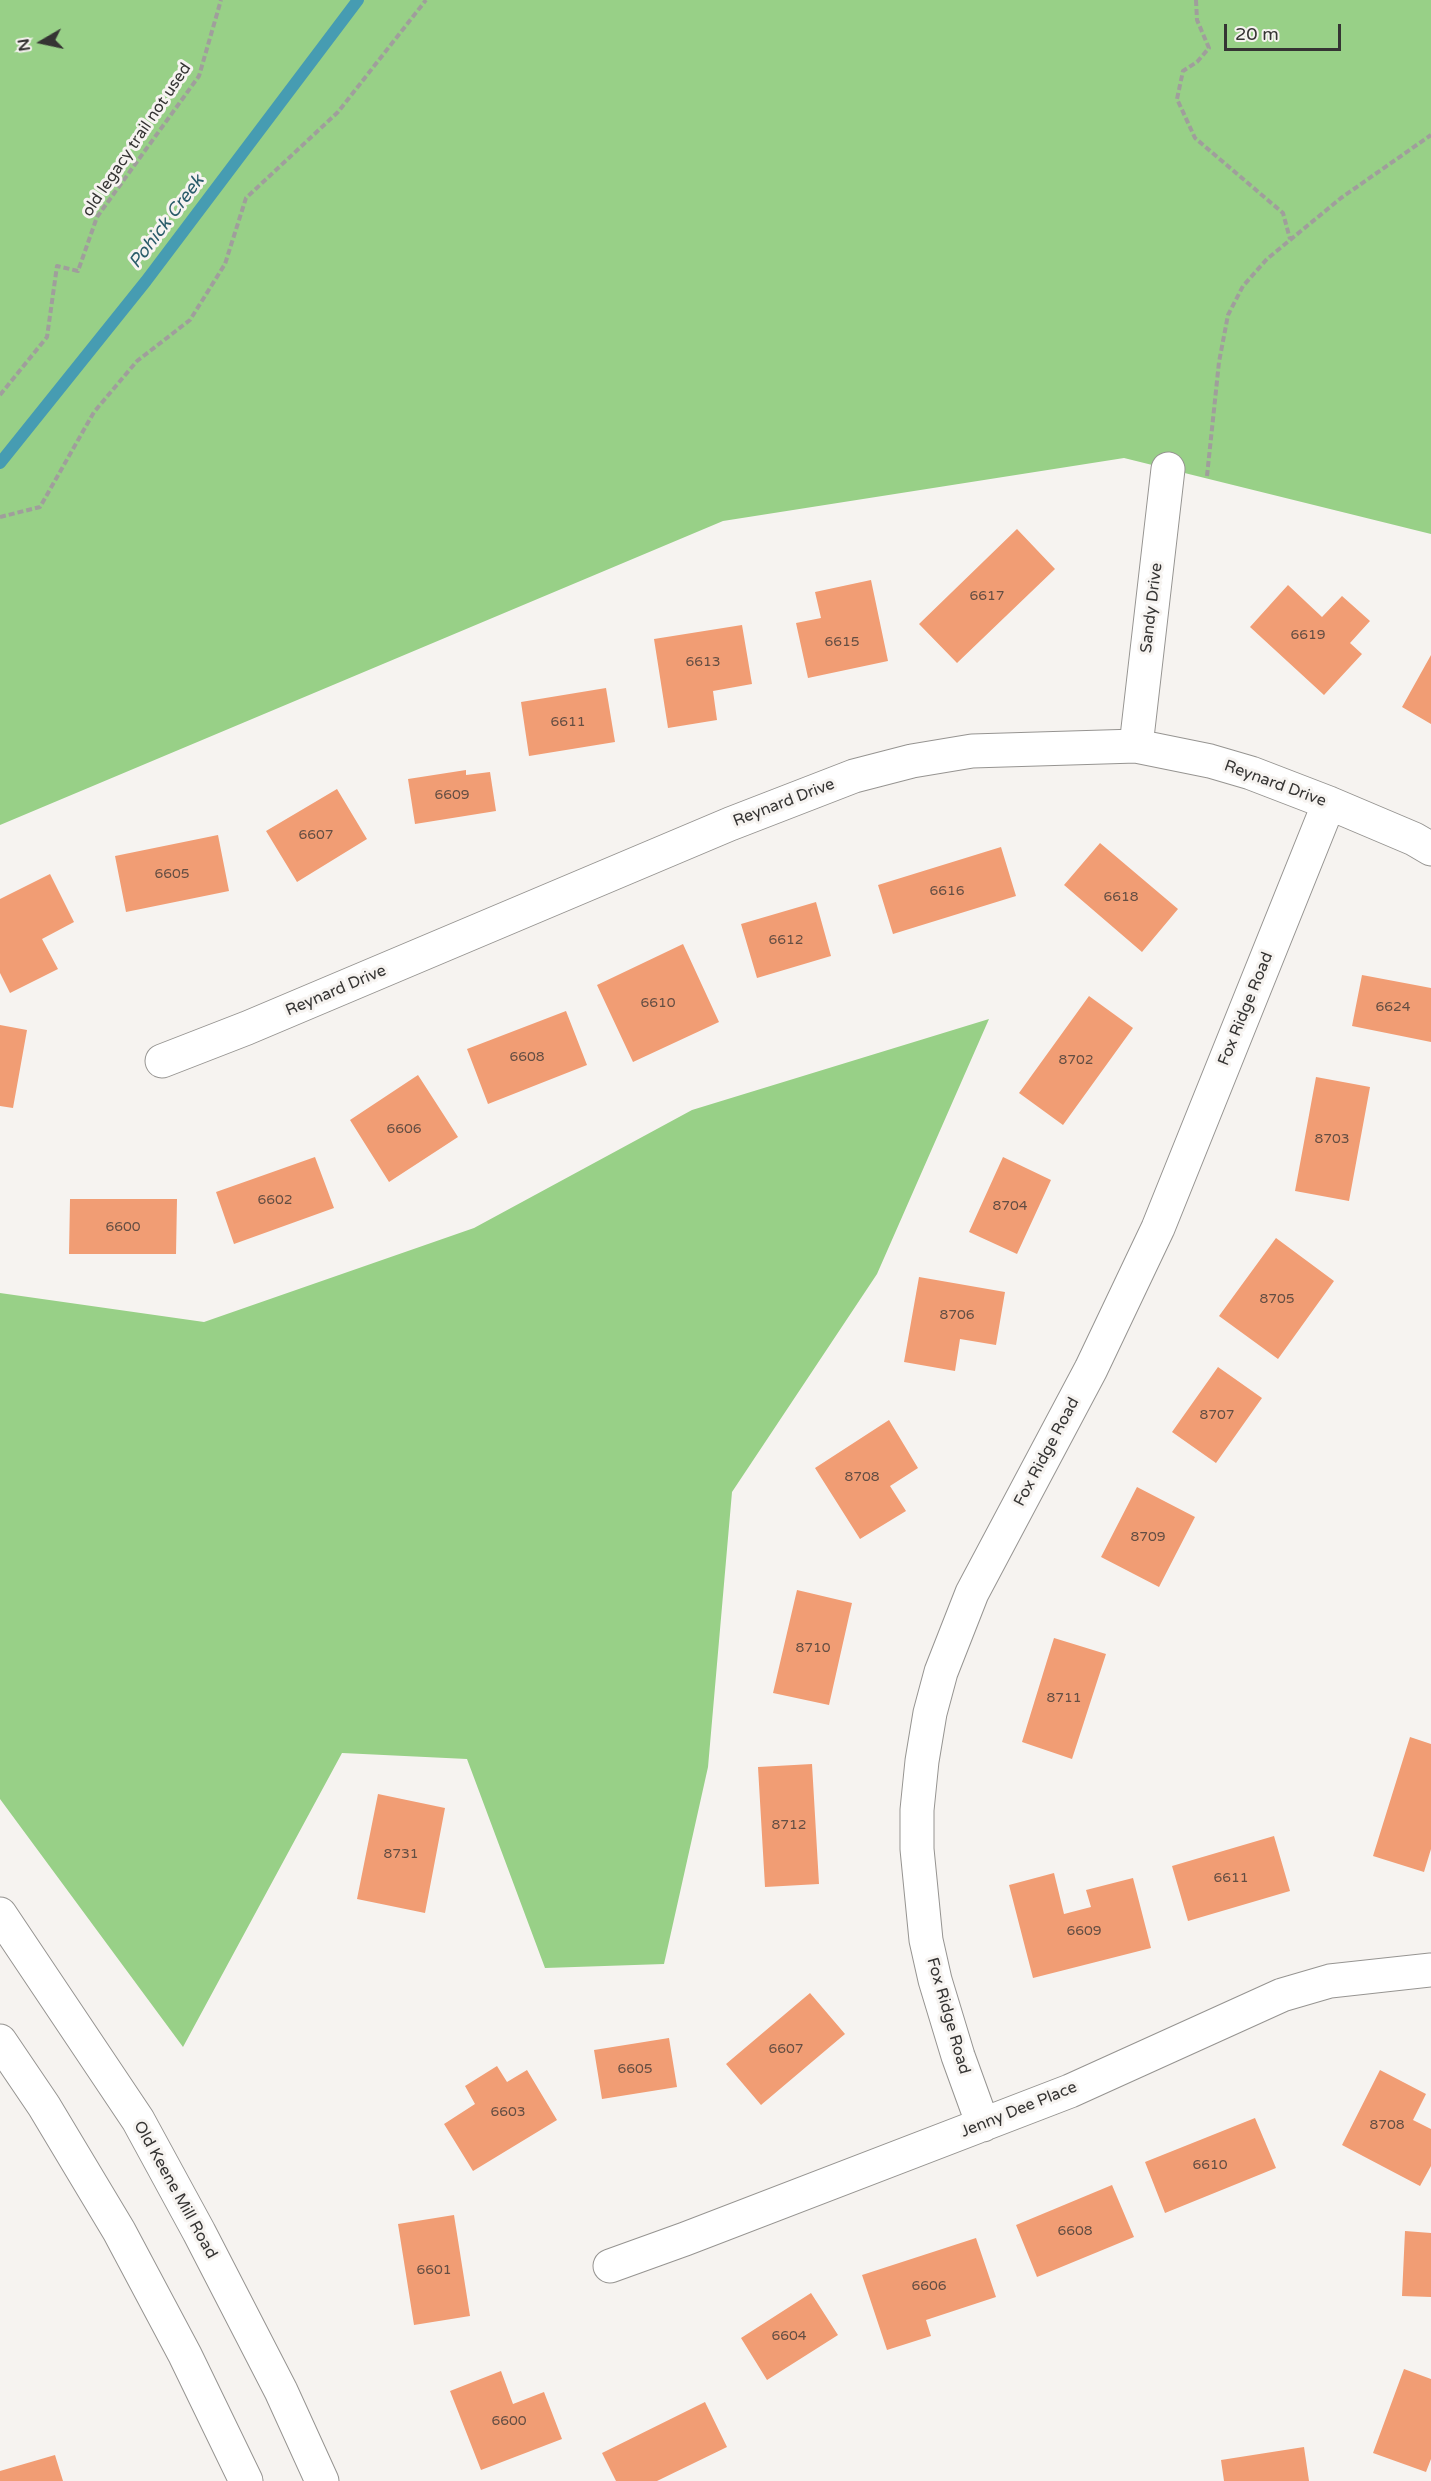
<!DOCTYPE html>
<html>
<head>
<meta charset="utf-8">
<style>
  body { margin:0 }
  #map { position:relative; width:1431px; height:2481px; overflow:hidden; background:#f6f3f0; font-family:"Varela Round",sans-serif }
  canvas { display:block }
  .north { position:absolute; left:12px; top:12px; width:60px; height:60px; -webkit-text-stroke:4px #f6f3f0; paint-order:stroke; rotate:261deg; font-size:16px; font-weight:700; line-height:24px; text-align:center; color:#353433 }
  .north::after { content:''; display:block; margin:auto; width:21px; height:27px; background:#353433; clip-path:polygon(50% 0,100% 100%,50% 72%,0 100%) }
  .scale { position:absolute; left:1224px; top:24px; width:117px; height:27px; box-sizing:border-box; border:3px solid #353433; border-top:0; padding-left:8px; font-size:18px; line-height:21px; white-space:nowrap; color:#353433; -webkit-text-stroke:4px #f6f3f0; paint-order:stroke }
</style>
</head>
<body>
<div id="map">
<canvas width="1431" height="2481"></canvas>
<div class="north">N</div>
<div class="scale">20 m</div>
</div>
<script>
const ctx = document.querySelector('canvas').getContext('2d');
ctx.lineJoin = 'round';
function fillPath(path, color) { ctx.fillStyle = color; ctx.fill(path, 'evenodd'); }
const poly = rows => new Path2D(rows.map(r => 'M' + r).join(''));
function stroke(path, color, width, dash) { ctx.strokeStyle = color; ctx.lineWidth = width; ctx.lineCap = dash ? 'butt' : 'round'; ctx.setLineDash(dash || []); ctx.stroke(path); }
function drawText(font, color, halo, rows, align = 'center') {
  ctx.font = font + ' "Varela Round",sans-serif'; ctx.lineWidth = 6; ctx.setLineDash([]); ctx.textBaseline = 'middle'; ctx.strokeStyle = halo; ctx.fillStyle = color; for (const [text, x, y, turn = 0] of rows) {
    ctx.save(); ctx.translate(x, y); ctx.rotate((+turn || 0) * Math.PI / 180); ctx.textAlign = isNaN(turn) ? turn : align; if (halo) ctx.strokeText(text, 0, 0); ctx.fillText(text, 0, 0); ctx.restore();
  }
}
const forest = poly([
  [0,0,1431,0,1431,534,1124,458,723,521,0,825],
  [989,1019,877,1274,732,1492,708,1767,664,1964,545,1968,467,1759,342,1753,183,2047,0,1799,0,1293,204,1322,474,1228,692,1110]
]);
const stream = poly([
  [0,463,146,281,358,0]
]);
const building = poly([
  [1017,529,1055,569,957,663,919,624],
  [871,580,888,661,808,678,796,623,821,618,815,592],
  [1288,585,1322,617,1342,596,1370,621,1350,643,1362,654,1324,695,1250,627],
  [742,625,752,684,713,691,717,720,668,728,654,639],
  [1431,655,1431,724,1402,707],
  [606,688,615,742,529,756,521,702],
  [466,770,466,775,490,772,496,811,415,824,408,779],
  [337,789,367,839,297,882,266,831],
  [218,835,229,891,126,912,115,856],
  [1100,843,1178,909,1142,952,1064,885],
  [1001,847,1016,896,893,934,878,885],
  [50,874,74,922,42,939,58,969,10,993,0,973,0,899],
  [816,902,831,956,757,978,741,924],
  [683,944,719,1022,633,1062,597,985],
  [1362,975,1431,988,1431,1042,1352,1026],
  [1089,996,1133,1028,1063,1125,1019,1093],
  [566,1011,587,1065,488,1104,467,1049],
  [0,1025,27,1030,13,1108,0,1106],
  [418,1075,458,1137,389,1182,350,1120],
  [1316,1077,1370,1087,1349,1201,1295,1191],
  [315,1157,334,1208,234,1244,216,1192],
  [1003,1157,1051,1180,1017,1254,969,1232],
  [70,1199,177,1199,176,1254,69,1254],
  [1276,1238,1334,1281,1278,1359,1219,1316],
  [919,1277,1005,1292,996,1345,960,1339,955,1371,904,1362],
  [1218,1367,1262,1398,1216,1463,1172,1432],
  [889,1420,918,1468,890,1486,906,1511,860,1539,815,1468],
  [1137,1487,1195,1517,1159,1587,1101,1557],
  [797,1590,852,1603,829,1705,773,1693],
  [1054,1638,1106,1654,1072,1759,1022,1742],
  [1410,1737,1431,1744,1431,1849,1424,1872,1373,1856],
  [812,1764,819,1884,765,1887,758,1767],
  [378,1794,445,1808,425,1913,357,1899],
  [1274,1836,1290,1891,1188,1921,1172,1866],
  [1054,1873,1064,1914,1091,1907,1086,1890,1133,1878,1151,1948,1033,1978,1009,1885],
  [810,1993,845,2034,761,2105,726,2064],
  [669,2038,677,2087,602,2099,594,2050],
  [497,2066,507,2082,527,2070,557,2120,473,2171,444,2124,475,2104,465,2086],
  [1380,2070,1426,2094,1413,2120,1431,2129,1431,2166,1420,2186,1342,2145],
  [1255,2118,1276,2168,1165,2213,1145,2162],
  [1112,2185,1134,2237,1037,2277,1016,2225],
  [454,2215,470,2316,414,2325,398,2224],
  [1405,2231,1431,2233,1431,2297,1402,2296],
  [976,2238,996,2297,926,2320,931,2336,887,2350,862,2275],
  [811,2293,838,2335,767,2380,741,2338],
  [1404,2369,1431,2379,1431,2459,1426,2472,1373,2453],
  [501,2371,513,2404,544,2392,562,2439,481,2470,450,2391],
  [705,2402,727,2447,657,2481,616,2481,602,2453],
  [1304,2447,1309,2481,1224,2481,1221,2460],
  [55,2455,63,2481,0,2481,0,2471]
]);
const path = poly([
  [1196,0,1197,20,1209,48,1197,62,1183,71,1177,99,1195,138,1283,213,1290,239],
  [0,395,47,337,57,266,78,271,97,217,199,76,221,0],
  [1207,476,1219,362,1228,315,1243,286,1267,259,1341,198,1431,135],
  [0,517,40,507,94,412,137,361,190,320,225,264,246,198,338,112,426,0]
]);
const minor = poly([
  [1136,746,1168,469],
  [162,1061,247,1028,730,824,854,776,912,761,972,751,1136,746,1210,761,1251,773,1329,803,1414,839,1431,849],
  [983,2125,958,2056,935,1980,926,1940,917,1849,917,1810,922,1761,930,1713,941,1672,972,1593,1091,1369,1158,1228,1329,803],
  [610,2266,685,2239,1070,2091,1282,1995,1330,1981,1431,1970]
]);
const primary = poly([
  [0,1914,138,2120,199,2232,281,2391,322,2481],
  [0,2041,44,2106,119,2231,185,2355,246,2481]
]);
const numberNames = [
  ["6617",987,596],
  ["6619",1308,635],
  ["6615",842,642],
  ["6613",703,662],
  ["6611",568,722],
  ["6609",452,795],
  ["6607",316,835],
  ["6605",172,874],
  ["6616",947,891],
  ["6618",1121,897],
  ["6612",786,940],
  ["6610",658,1003],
  ["6624",1393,1007],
  ["6608",527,1057],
  ["8702",1076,1060],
  ["6606",404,1129],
  ["8703",1332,1139],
  ["6602",275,1200],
  ["8704",1010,1206],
  ["6600",123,1227],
  ["8705",1277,1299],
  ["8706",957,1315],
  ["8707",1217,1415],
  ["8708",862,1477],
  ["8709",1148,1537],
  ["8710",813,1648],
  ["8711",1064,1698],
  ["8712",789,1825],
  ["8731",401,1854],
  ["6611",1231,1878],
  ["6609",1084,1931],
  ["6607",786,2049],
  ["6605",635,2069],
  ["6603",508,2112],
  ["8708",1387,2125],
  ["6610",1210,2165],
  ["6608",1075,2231],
  ["6601",434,2270],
  ["6606",929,2286],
  ["6604",789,2336],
  ["6600",509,2421]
];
const streetNames = [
  ["old legacy trail not used",137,140,-56],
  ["Sandy Drive",1152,608,-83],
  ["Reynard Drive",1275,784,20],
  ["Reynard Drive",784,803,-21],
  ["Reynard Drive",336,991,-23],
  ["Fox Ridge Road",1246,1009,-68],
  ["Fox Ridge Road",1047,1452,-62],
  ["Fox Ridge Road",948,2016,74],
  ["Jenny Dee Place",1019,2110,-22],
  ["Old Keene Mill Road",175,2190,61]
];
const waterNames = [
  ["Pohick Creek",167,222,-53]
];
fillPath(forest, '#98d087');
stroke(stream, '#469cb2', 12);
fillPath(building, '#f19d74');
stroke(minor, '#969491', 35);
stroke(primary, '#969491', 35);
stroke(path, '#a09e9c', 4, [6, 3]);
stroke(minor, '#fff', 33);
stroke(primary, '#fff', 33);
drawText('14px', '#644e43', null, numberNames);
drawText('16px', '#353433', '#f6f3f0', streetNames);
drawText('italic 18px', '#2a5c6a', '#f6f3f0', waterNames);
</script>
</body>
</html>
